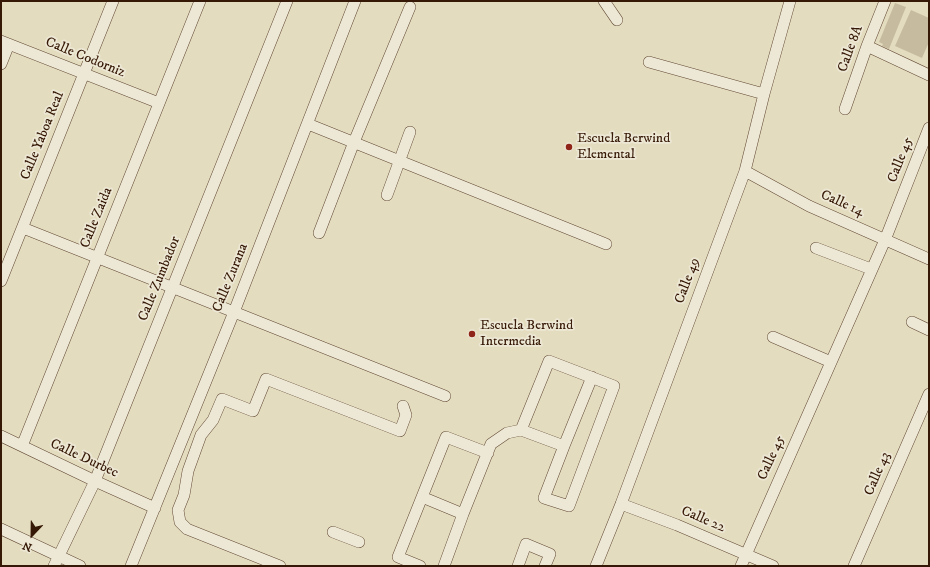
<!DOCTYPE html>
<html>
<head>
<meta charset="utf-8">
<style>
  body { margin:0 }
  #map { position:relative; width:930px; height:567px; overflow:hidden; background:#e4dcbf; font-family:"IM FELL DW Pica",serif }
  canvas { display:block }
  .frame { position:absolute; inset:0; border:2px solid #351805; pointer-events:none }
  .north { position:absolute; left:12px; top:515px; width:40px; height:40px; -webkit-text-stroke:3px #ede8d5; paint-order:stroke; rotate:202deg; font-size:11px; font-weight:700; line-height:16px; text-align:center; color:#351805 }
  .north::after { content:''; display:block; margin:auto; width:14px; height:18px; background:#351805; clip-path:polygon(50% 0,100% 100%,50% 72%,0 100%) }
</style>
</head>
<body>
<div id="map">
<canvas width="930" height="567"></canvas>
<div class="frame"></div>
<div class="north">N</div>
</div>
<script>
const ctx = document.querySelector('canvas').getContext('2d');
ctx.lineJoin = 'round';
function fillPath(path, color) { ctx.fillStyle = color; ctx.fill(path, 'evenodd'); }
const poly = rows => new Path2D(rows.map(r => 'M' + r).join(''));
function stroke(path, color, width, dash) { ctx.strokeStyle = color; ctx.lineWidth = width; ctx.lineCap = dash ? 'butt' : 'round'; ctx.setLineDash(dash || []); ctx.stroke(path); }
function drawText(font, color, halo, rows, align = 'center') {
  ctx.font = font + ' "IM FELL DW Pica",serif'; ctx.lineWidth = 3.5; ctx.setLineDash([]); ctx.textBaseline = 'middle'; ctx.strokeStyle = halo; ctx.fillStyle = color; for (const [text, x, y, turn = 0] of rows) {
    ctx.save(); ctx.translate(x, y); ctx.rotate((+turn || 0) * Math.PI / 180); ctx.textAlign = isNaN(turn) ? turn : align; if (halo) ctx.strokeText(text, 0, 0); ctx.fillText(text, 0, 0); ctx.restore();
  }
}
const green = poly([
  [895,3,906,7,889,49,882,46,883,44,879,42],
  [911,10,929,18,929,42,922,58,895,46]
]);
const minor = poly([
  [604,1,617,20],
  [1,41,159,103],
  [867,46,929,75],
  [649,62,764,94],
  [1,64,9,44],
  [845,109,867,46,885,1],
  [308,124,606,244],
  [745,171,809,206,929,259],
  [387,195,410,132],
  [23,228,445,396],
  [319,233,354,142,410,7],
  [816,248,871,269],
  [1,281,113,1],
  [912,322,929,330],
  [773,337,831,362],
  [549,361,614,386,569,506,544,498,564,446,521,430,549,361],
  [1,436,95,481,155,508],
  [22,446,200,1],
  [564,446,592,377],
  [422,497,463,514],
  [621,504,677,525,773,566],
  [1,529,80,566],
  [333,532,359,542],
  [54,566,95,481,287,1],
  [131,566,234,312,355,1],
  [280,566,187,529,180,522,178,510,184,495,188,471,201,435,213,420,222,399,253,411,266,379,400,431,406,415,403,406],
  [420,566,398,557,446,437,488,453],
  [444,566,463,514,491,444,507,433,521,430],
  [518,566,526,544,550,554,545,566],
  [596,566,621,504,745,171,764,94,790,1],
  [741,566,885,240,929,128],
  [854,566,929,394]
]);
const markers = [
  [569,147,4,"#8f2418"],
  [472,334,4,"#8f2418"]
];
const streetNames = [
  ["Calle 8A",851,49,-70],
  ["Calle Codorniz",85,58,22],
  ["Calle Yaboa Real",43,136,-68],
  ["Calle 45",901,160,-69],
  ["Calle 14",842,204,24],
  ["Calle Zaida",97,218,-68],
  ["Calle Zurana",231,278,-68],
  ["Calle Zumbador",160,279,-68],
  ["Calle 49",688,281,-70],
  ["Calle 45",772,458,-66],
  ["Calle Durbec",84,459,25],
  ["Calle 43",878,474,-67],
  ["Calle 22",703,520,23]
];
const poiNames = [
  ["Escuela Berwind",577,139],
  ["Elemental",577,155],
  ["Escuela Berwind",480,326],
  ["Intermedia",480,342]
];
fillPath(green, '#c6bb9f');
stroke(minor, '#614934', 12);
stroke(minor, '#ede8d5', 11);
for (const [x, y, r, color] of markers) { const dot = new Path2D(); dot.arc(x, y, r, 0, 2 * Math.PI); ctx.fillStyle = color; ctx.fill(dot); stroke(dot, '#ede8d5', 1.5); }
drawText('14px', '#351805', '#ede8d5', streetNames);
drawText('14px', '#351805', '#ede8d5', poiNames, 'left');
</script>
</body>
</html>
